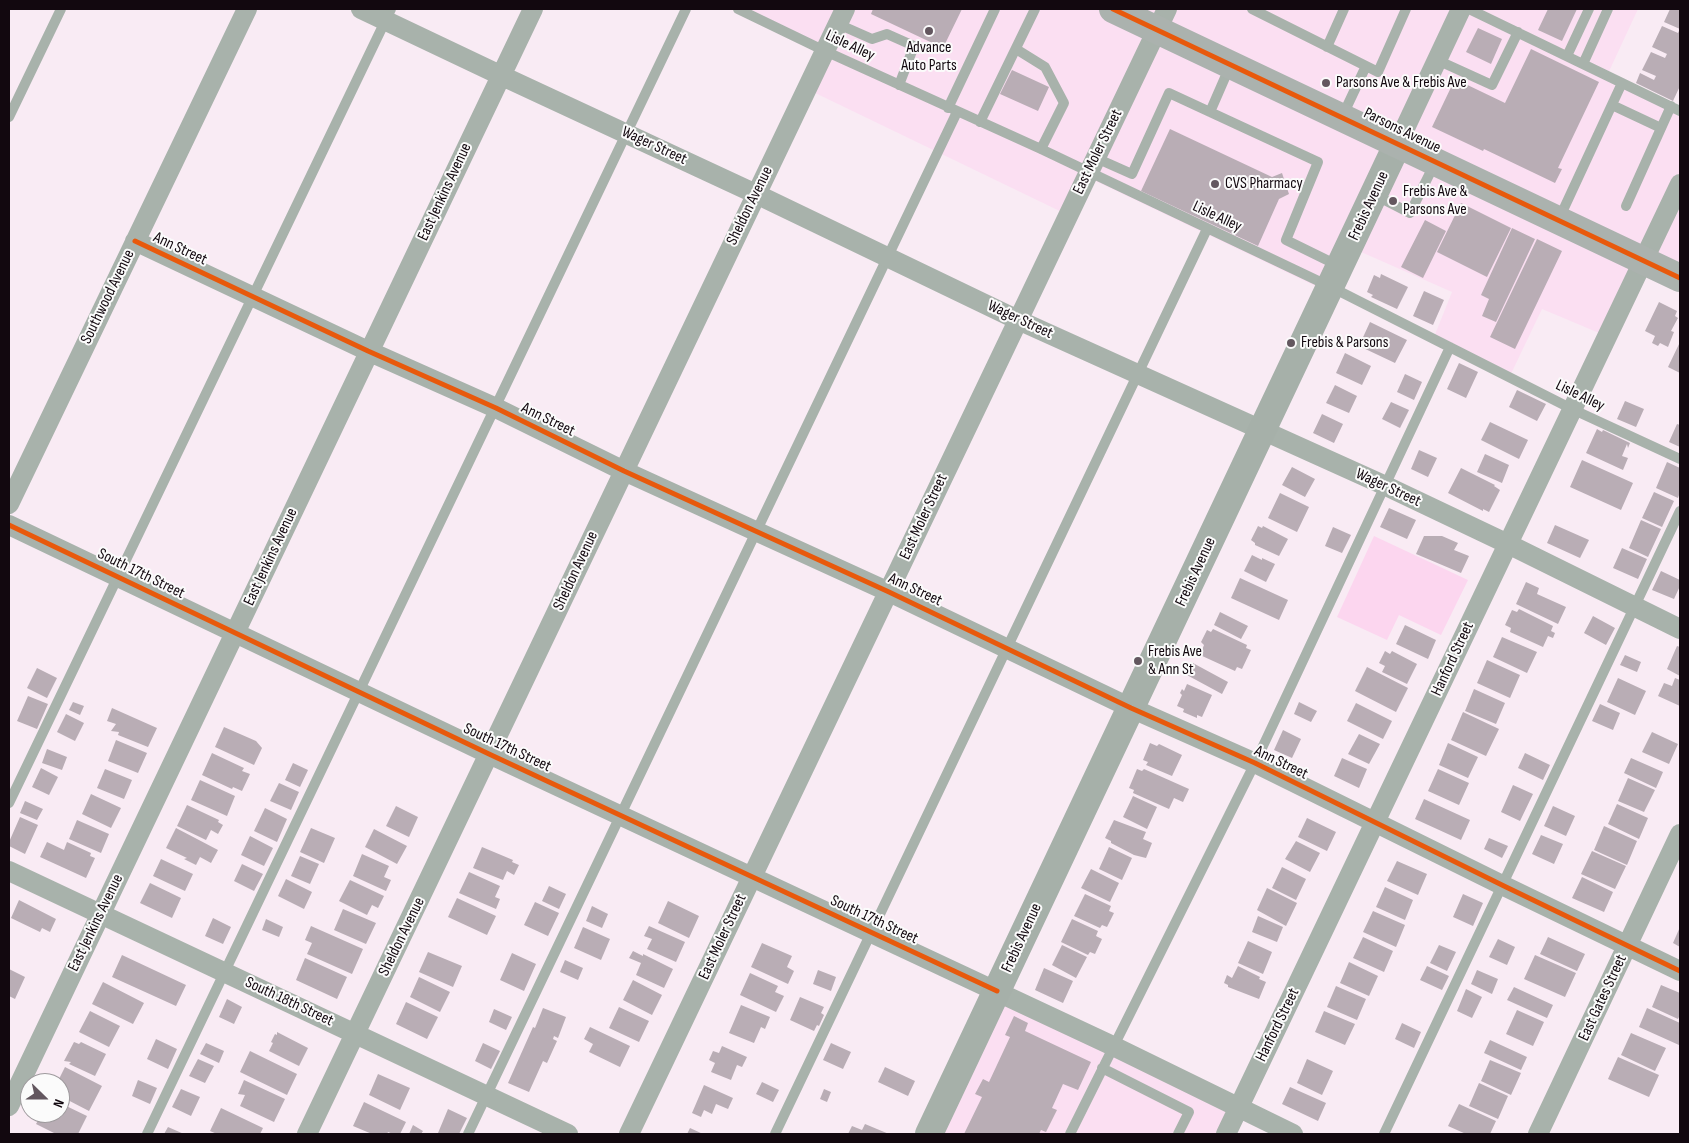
<!DOCTYPE html>
<html>
<head>
<meta charset="utf-8">
<style>
  body { margin:0 }
  #map { position:relative; width:1689px; height:1143px; overflow:hidden; background:#f9ebf4; font-family:"Sofia Sans Condensed",sans-serif }
  canvas { display:block }
  .frame { position:absolute; inset:0; border:10px solid #12080f; pointer-events:none }
  .north { position:absolute; left:20px; top:1073px; width:50px; height:50px; box-sizing:border-box; background:#fbfbfb; border:1px solid #9e9a9d; border-radius:50%; rotate:112deg; font-size:14px; font-weight:700; line-height:20px; text-align:center; color:#12080f }
  .north::after { content:''; display:block; margin:auto; width:18px; height:22px; background:#63575f; clip-path:polygon(50% 0,100% 100%,50% 72%,0 100%) }
</style>
</head>
<body>
<div id="map">
<canvas width="1689" height="1143"></canvas>
<div class="frame"></div>
<div class="north">N</div>
</div>
<script>
const ctx = document.querySelector('canvas').getContext('2d');
ctx.lineJoin = 'round';
function fillPath(path, color) { ctx.fillStyle = color; ctx.fill(path, 'evenodd'); }
const poly = rows => new Path2D(rows.map(r => 'M' + r).join(''));
function stroke(path, color, width, dash) { ctx.strokeStyle = color; ctx.lineWidth = width; ctx.lineCap = dash ? 'butt' : 'round'; ctx.setLineDash(dash || []); ctx.stroke(path); }
function drawText(font, color, halo, rows, align = 'center') {
  ctx.font = font + ' "Sofia Sans Condensed",sans-serif'; ctx.lineWidth = 4; ctx.setLineDash([]); ctx.textBaseline = 'middle'; ctx.strokeStyle = halo; ctx.fillStyle = color; for (const [text, x, y, turn = 0] of rows) {
    ctx.save(); ctx.translate(x, y); ctx.rotate((+turn || 0) * Math.PI / 180); ctx.textAlign = isNaN(turn) ? turn : align; if (halo) ctx.strokeText(text, 0, 0); ctx.fillText(text, 0, 0); ctx.restore();
  }
}
const built = poly([
  [736,9,1638,9,1605,80,1680,113,1680,278,1645,261,1611,338,1542,309,1509,378,1432,342,1452,292,1352,248,1330,293,1087,177,1070,216,809,90,825,55],
  [998,990,1242,1109,1230,1134,928,1134]
]);
const green = poly([
  [1374,536,1468,580,1441,635,1399,615,1387,640,1337,617]
]);
const building = poly([
  [873,9,962,9,943,48,871,14],
  [1548,9,1577,9,1562,41,1538,30],
  [1670,9,1680,9,1680,86,1673,101,1636,83,1640,73,1654,80,1656,76,1642,70,1651,52,1665,58,1667,54,1652,47,1662,26,1678,33,1680,29,1664,22],
  [1478,28,1502,39,1491,64,1466,52],
  [1531,49,1599,82,1558,168,1562,169,1555,183,1484,149,1483,151,1432,127,1455,79,1505,103],
  [1012,70,1049,87,1038,111,1000,94],
  [1170,129,1272,177,1282,173,1289,194,1279,199,1258,246,1141,191],
  [1461,203,1511,228,1487,277,1437,252],
  [1425,220,1446,231,1423,278,1401,267],
  [1512,228,1535,239,1496,322,1482,316,1489,299,1481,295],
  [1537,239,1562,251,1515,349,1490,337],
  [1381,274,1408,287,1397,309,1371,297,1373,295,1367,292,1374,275,1380,278],
  [1424,291,1444,300,1433,325,1413,316],
  [1659,302,1677,311,1675,316,1678,318,1671,331,1674,332,1668,347,1660,343,1658,346,1652,343,1655,336,1645,331],
  [1370,322,1407,340,1395,363,1359,346],
  [1680,342,1680,373,1668,367],
  [1345,353,1371,366,1362,385,1336,373],
  [1459,363,1478,372,1466,398,1447,389],
  [1405,374,1422,382,1414,400,1397,392],
  [1335,385,1357,396,1349,413,1326,403],
  [1517,390,1546,404,1537,421,1509,407],
  [1625,401,1644,409,1636,427,1617,419],
  [1391,402,1409,410,1400,428,1382,419],
  [1322,414,1343,424,1334,443,1313,433],
  [1490,422,1528,440,1519,459,1481,440],
  [1677,424,1680,425,1680,447,1669,442],
  [1597,429,1602,432,1603,430,1630,443,1628,448,1627,444,1622,456,1628,458,1623,470,1586,453],
  [1419,450,1437,458,1428,477,1411,469],
  [1485,454,1509,465,1502,483,1477,472],
  [1582,460,1633,483,1621,510,1570,487],
  [1667,462,1680,468,1680,492,1678,498,1656,488],
  [1292,467,1315,479,1305,497,1282,485],
  [1461,468,1495,485,1494,486,1500,490,1489,512,1483,509,1483,511,1448,493],
  [1654,492,1674,501,1662,527,1642,518],
  [1280,493,1309,507,1297,532,1268,518],
  [1389,508,1416,520,1407,539,1380,527],
  [1641,520,1661,529,1648,557,1629,548],
  [1555,525,1589,540,1580,558,1547,543],
  [1258,526,1262,528,1263,526,1288,539,1279,556,1255,545,1255,543,1251,540],
  [1333,527,1351,535,1342,553,1325,546],
  [1424,536,1442,536,1458,543,1454,550,1469,556,1461,573,1416,554],
  [1622,548,1647,559,1638,579,1613,568],
  [1252,555,1262,560,1262,558,1275,564,1266,582,1244,571],
  [1661,571,1680,580,1680,586,1674,599,1652,590],
  [1240,578,1288,600,1279,620,1231,598],
  [1526,582,1539,588,1537,594,1566,607,1558,624,1516,604],
  [1519,609,1553,626,1551,631,1555,633,1553,638,1548,636,1543,647,1510,632,1511,628,1505,625,1512,610,1517,612],
  [1220,612,1248,626,1241,639,1214,625],
  [1593,616,1615,628,1606,645,1584,633],
  [1405,625,1436,640,1428,659,1396,644],
  [1213,629,1247,645,1246,648,1251,650,1242,669,1237,667,1235,671,1200,655,1204,645,1201,642,1207,630,1211,632],
  [1502,637,1537,652,1527,673,1493,657],
  [1677,646,1680,647,1680,676,1667,669],
  [1385,651,1390,654,1392,651,1417,664,1407,684,1382,672,1385,666,1379,663],
  [1625,655,1641,662,1637,672,1620,665],
  [1487,660,1520,675,1510,698,1477,683],
  [1191,662,1228,682,1222,694,1185,674],
  [1367,667,1408,688,1396,712,1355,691],
  [37,668,57,678,47,698,27,688],
  [1618,678,1646,691,1635,715,1607,702],
  [1675,678,1680,680,1680,706,1658,696,1664,683,1672,686],
  [1187,684,1212,695,1202,717,1197,715,1197,718,1183,712,1184,709,1177,706,1182,695,1180,693,1182,689,1184,691],
  [1474,689,1505,703,1496,724,1465,711],
  [28,696,48,704,37,729,17,721],
  [73,702,84,706,80,715,69,710],
  [1299,702,1317,711,1311,722,1294,714],
  [1356,703,1392,721,1383,739,1347,721],
  [1600,704,1620,713,1613,730,1592,721],
  [112,708,157,728,148,747,118,735,119,732,111,731,116,724,107,721],
  [1463,712,1499,729,1486,756,1451,740],
  [66,714,84,723,75,741,57,732],
  [224,727,256,741,262,748,254,765,215,747],
  [1283,730,1301,739,1292,758,1274,750],
  [1652,732,1678,744,1669,764,1642,752],
  [1359,734,1380,744,1369,764,1348,754],
  [116,740,147,753,138,773,108,761],
  [1150,743,1157,746,1159,744,1182,755,1172,776,1146,765,1148,762,1143,760],
  [1448,743,1478,757,1468,778,1439,765],
  [47,749,67,757,62,770,42,763],
  [212,753,244,768,242,771,250,774,242,791,233,787,232,789,202,775],
  [1525,753,1550,765,1543,780,1518,768],
  [1342,758,1367,769,1359,788,1334,776],
  [1631,758,1663,772,1656,788,1624,773],
  [293,763,308,770,300,787,285,780],
  [41,768,58,777,49,795,32,787],
  [105,769,132,780,124,799,97,788],
  [1137,769,1142,771,1144,769,1189,789,1183,802,1174,798,1169,809,1133,793,1134,790,1129,788],
  [1438,769,1469,783,1459,805,1428,791],
  [1628,778,1655,790,1644,812,1618,801],
  [200,780,235,796,227,816,191,800],
  [279,783,299,792,291,810,270,801],
  [1513,785,1533,794,1520,821,1501,812],
  [91,794,121,808,111,828,82,814],
  [1133,796,1157,807,1147,829,1123,817],
  [1424,799,1470,820,1461,840,1415,819],
  [25,801,43,809,37,820,20,813],
  [1617,804,1648,818,1639,839,1608,824],
  [187,805,219,820,218,822,223,825,218,834,211,830,206,840,177,826],
  [396,806,418,817,409,837,386,826],
  [1553,806,1575,816,1566,836,1544,826],
  [265,808,287,819,277,842,254,831],
  [20,817,38,825,25,854,9,846,9,842],
  [1307,818,1336,832,1327,851,1298,837],
  [77,820,109,834,101,853,69,839],
  [1114,820,1146,832,1143,839,1152,843,1146,858,1134,855,1111,843,1111,841,1105,838],
  [1604,826,1637,841,1627,865,1594,850],
  [176,828,218,850,211,863,200,857,196,865,184,859,187,858,166,848],
  [311,828,335,838,324,863,300,852],
  [374,829,407,846,397,864,365,847],
  [1541,835,1563,844,1554,864,1532,854],
  [250,836,273,848,264,866,241,855],
  [1489,838,1508,846,1502,858,1484,849],
  [1296,841,1320,853,1310,872,1285,859],
  [47,842,64,850,67,842,91,853,90,856,95,858,86,878,40,857],
  [482,847,513,860,512,862,519,865,514,875,507,871,503,880,473,868],
  [1109,847,1132,858,1122,880,1099,869],
  [1592,851,1626,866,1615,889,1581,874],
  [362,854,389,866,384,877,391,880,386,891,353,876],
  [300,856,319,864,310,884,291,876],
  [161,859,193,874,185,891,153,876],
  [1397,861,1427,874,1418,895,1387,881],
  [242,864,263,874,254,891,234,881],
  [1282,867,1306,879,1296,900,1272,888],
  [1091,869,1119,883,1110,902,1081,888],
  [469,872,500,886,495,897,500,899,496,909,459,893],
  [1582,877,1613,892,1604,912,1572,898],
  [286,879,312,892,304,909,278,896],
  [350,880,384,896,378,908,372,905,367,915,339,901],
  [150,883,181,898,172,918,140,903],
  [549,886,566,894,559,909,542,901],
  [1385,887,1413,900,1405,920,1376,907],
  [1267,888,1297,903,1286,926,1257,910],
  [1085,894,1111,906,1109,911,1114,913,1107,927,1102,925,1100,928,1074,916],
  [1463,894,1483,903,1473,926,1453,917],
  [457,898,496,916,487,935,448,917],
  [19,900,56,919,50,932,42,928,40,932,11,918],
  [668,901,699,916,689,938,658,923],
  [535,902,559,913,548,936,524,925],
  [592,906,608,914,602,928,586,921],
  [343,909,376,923,366,944,334,930],
  [1373,911,1405,925,1396,947,1363,932],
  [1258,916,1283,927,1277,942,1252,932],
  [213,918,231,927,223,944,205,936],
  [266,919,283,927,279,937,262,930],
  [1072,919,1098,931,1096,936,1102,939,1095,954,1090,952,1088,955,1061,942],
  [311,926,363,949,352,974,307,954,312,943,305,940],
  [649,926,685,942,676,962,647,949,652,939,644,936],
  [583,927,610,939,601,960,574,948],
  [1680,927,1680,947,1673,943],
  [1363,937,1393,951,1384,972,1353,958],
  [1548,937,1585,954,1577,971,1540,954],
  [1498,939,1515,947,1507,965,1489,957],
  [1248,941,1272,952,1263,974,1238,963],
  [762,943,792,956,787,967,794,971,788,984,751,967],
  [1062,945,1087,957,1076,978,1052,965],
  [1439,945,1456,952,1447,971,1430,963],
  [633,951,643,956,643,954,673,969,664,988,636,975,641,963,629,958],
  [428,952,462,966,453,987,419,972],
  [512,953,536,964,524,991,500,980],
  [122,955,186,985,176,1006,112,977],
  [1535,955,1576,973,1565,997,1524,979],
  [305,958,347,977,337,999,296,980],
  [565,960,583,968,578,980,560,972],
  [1349,962,1378,976,1369,996,1340,983],
  [1238,966,1260,977,1259,979,1266,982,1259,999,1228,987,1228,985,1224,983,1227,975,1232,978],
  [1427,966,1449,976,1442,990,1420,980],
  [1044,968,1073,981,1063,1003,1035,990],
  [9,969,25,977,15,999,9,996],
  [818,970,836,977,831,991,813,984],
  [1477,970,1498,979,1492,994,1471,984],
  [750,973,778,986,775,992,784,996,776,1012,740,995],
  [419,977,450,992,440,1012,410,997],
  [633,980,662,995,652,1015,623,1000],
  [103,982,144,1003,133,1024,92,1004],
  [1661,985,1680,993,1680,1015,1678,1019,1652,1007],
  [1336,986,1366,999,1357,1020,1327,1007],
  [1514,987,1553,1005,1547,1018,1507,1000],
  [1466,989,1482,997,1472,1018,1457,1011],
  [800,997,824,1007,821,1013,824,1015,819,1026,817,1025,814,1031,790,1020],
  [227,999,242,1007,234,1024,219,1017],
  [406,1002,438,1017,427,1039,396,1024],
  [741,1005,770,1017,765,1029,761,1027,754,1043,729,1033],
  [619,1007,649,1021,639,1042,609,1028],
  [543,1008,566,1017,558,1038,554,1036,553,1039,557,1041,547,1063,543,1061,529,1092,508,1083,533,1027,535,1028],
  [1647,1008,1680,1023,1679,1045,1639,1027],
  [494,1009,512,1017,506,1030,489,1022],
  [1517,1010,1544,1022,1533,1046,1506,1034],
  [90,1011,120,1026,109,1047,79,1032],
  [1324,1011,1355,1024,1345,1045,1315,1032],
  [1014,1016,1028,1023,1025,1031,1091,1062,1078,1090,1063,1084,1052,1108,1057,1110,1046,1132,1041,1130,1039,1134,964,1134,982,1097,975,1094,983,1079,989,1082,1010,1037,1005,1035],
  [1402,1023,1421,1032,1414,1048,1395,1039],
  [590,1027,630,1046,620,1067,589,1052,593,1044,584,1039],
  [277,1032,308,1048,299,1066,269,1051,273,1043,271,1042,275,1034,277,1035],
  [1631,1033,1666,1048,1655,1071,1621,1055],
  [156,1039,177,1049,168,1069,147,1059],
  [1490,1040,1527,1057,1521,1070,1484,1053],
  [74,1042,79,1044,81,1042,106,1054,95,1076,69,1064,71,1062,64,1061],
  [206,1043,224,1051,219,1063,200,1054],
  [483,1043,500,1051,491,1069,475,1061],
  [831,1043,851,1052,843,1069,823,1060],
  [722,1046,747,1057,742,1067,737,1065,731,1080,711,1072,715,1063,709,1060,713,1051,719,1053],
  [250,1051,297,1074,287,1095,240,1072],
  [1618,1057,1659,1075,1649,1097,1608,1079],
  [198,1059,214,1066,205,1083,189,1076],
  [1307,1059,1333,1071,1322,1095,1297,1083],
  [1490,1060,1521,1073,1511,1095,1481,1081],
  [65,1067,102,1086,89,1111,60,1096,60,1083,57,1083],
  [885,1067,915,1081,908,1096,878,1082],
  [378,1074,410,1088,400,1110,369,1095],
  [138,1080,157,1088,150,1104,132,1096],
  [244,1080,285,1099,274,1122,240,1106,245,1095,238,1094],
  [762,1082,779,1090,773,1102,756,1094],
  [1479,1083,1508,1096,1498,1119,1469,1106],
  [704,1085,733,1098,728,1109,716,1104,712,1114,704,1110,701,1117,692,1113],
  [1290,1087,1326,1103,1318,1121,1282,1104],
  [181,1089,200,1097,191,1116,172,1107],
  [824,1089,831,1092,827,1102,820,1099],
  [364,1102,406,1122,400,1134,393,1134,388,1132,387,1134,372,1134,353,1126],
  [60,1103,87,1116,78,1134,56,1134,36,1124,42,1113,60,1113],
  [1459,1104,1496,1121,1490,1134,1466,1134,1448,1126],
  [221,1108,263,1128,260,1134,217,1134,210,1131],
  [448,1109,467,1118,459,1134,441,1134,438,1133],
  [865,1124,889,1134,848,1134,852,1126,862,1130],
  [413,1125,423,1131,421,1134,409,1134],
  [168,1127,184,1134,164,1134],
  [690,1128,703,1134,687,1134]
]);
const lane = poly([
  [738,9,825,51,1041,149,1331,287,1574,410,1680,459],
  [1252,9,1366,66,1342,117],
  [1469,9,1680,111],
  [838,24,872,39,887,34,914,46,899,85],
  [1327,47,1344,9],
  [1016,49,1045,67,1064,103,1041,149],
  [1567,56,1589,9],
  [1437,60,1492,85,1518,32],
  [1583,64,1608,9],
  [1230,66,1210,112,1318,162,1286,240,1339,266],
  [1366,66,1378,72,1406,9],
  [1612,105,1661,128],
  [948,108,995,9],
  [9,117,61,9],
  [980,122,1035,9],
  [1096,158,1132,174,1169,93,1210,112],
  [1375,195,1410,213,1435,163],
  [1626,206,1671,106],
  [1559,219,1622,83],
  [9,803,391,9],
  [1102,1068,1189,1112,1178,1134],
  [147,1134,686,9],
  [468,1134,957,112],
  [775,1134,1207,229],
  [1070,1134,1255,763,1450,347],
  [1384,1134,1680,511]
]);
const street = poly([
  [361,9,500,75,756,194,1018,320,1386,486,1508,544,1680,629],
  [1398,143,1461,9],
  [135,241,368,351,496,408,624,471,889,592,1131,708,1255,763,1504,886,1680,971],
  [9,504,247,9],
  [9,525,489,754,1113,1046,1293,1134],
  [9,871,568,1134],
  [9,1106,533,9],
  [307,1134,845,9],
  [629,1134,1167,9],
  [1226,1134,1680,184],
  [1538,1134,1680,834]
]);
const secondary = poly([
  [929,1134,1398,143]
]);
const primary = poly([
  [1113,9,1680,278]
]);
const cycleway = poly([
  [1113,9,1680,278],
  [135,241,368,351,496,408,624,471,889,592,1131,708,1255,763,1504,886,1680,971],
  [9,525,489,754,997,991]
]);
const markers = [
  [929,31,5,"#63575f"],
  [1326,83,5,"#63575f"],
  [1215,184,5,"#63575f"],
  [1393,201,5,"#63575f"],
  [1291,343,5,"#63575f"],
  [1138,661,5,"#63575f"]
];
const streetNames = [
  ["Lisle Alley",850,46,25],
  ["Parsons Avenue",1402,131,26],
  ["Wager Street",654,146,25],
  ["East Moler Street",1098,152,-64],
  ["East Jenkins Avenue",445,192,-65],
  ["Sheldon Avenue",750,206,-64],
  ["Frebis Avenue",1369,206,-65],
  ["Lisle Alley",1217,217,25],
  ["Ann Street",180,249,25],
  ["Southwood Avenue",108,297,-64],
  ["Wager Street",1020,320,25],
  ["Lisle Alley",1580,396,26],
  ["Ann Street",548,420,26],
  ["Wager Street",1388,488,25],
  ["East Moler Street",924,517,-65],
  ["East Jenkins Avenue",271,557,-65],
  ["Sheldon Avenue",576,571,-65],
  ["Frebis Avenue",1196,572,-65],
  ["South 17th Street",141,574,26],
  ["Ann Street",915,590,25],
  ["Hanford Street",1453,659,-65],
  ["South 17th Street",507,748,25],
  ["Ann Street",1281,763,26],
  ["South 17th Street",874,920,25],
  ["East Jenkins Avenue",96,923,-64],
  ["Sheldon Avenue",402,937,-64],
  ["East Moler Street",723,937,-65],
  ["Frebis Avenue",1022,938,-65],
  ["East Gates Street",1603,998,-65],
  ["South 18th Street",289,1002,25],
  ["Hanford Street",1278,1025,-64]
];
const poiNames = [
  ["Advance",929,48,"center"],
  ["Auto Parts",929,66,"center"],
  ["Parsons Ave & Frebis Ave",1336,83],
  ["CVS Pharmacy",1225,184],
  ["Frebis Ave &",1403,192],
  ["Parsons Ave",1403,210],
  ["Frebis & Parsons",1301,343],
  ["Frebis Ave",1148,652],
  ["& Ann St",1148,670]
];
fillPath(built, '#fbdff2');
fillPath(green, '#fcd6ef');
fillPath(building, '#b9adb5');
stroke(lane, '#a8b2ab', 10);
stroke(street, '#a8b2ab', 20);
stroke(secondary, '#a6b0a9', 28);
stroke(primary, '#abb2ae', 28);
stroke(cycleway, '#e8590c', 5);
for (const [x, y, r, color] of markers) { const dot = new Path2D(); dot.arc(x, y, r, 0, 2 * Math.PI); ctx.fillStyle = color; ctx.fill(dot); stroke(dot, '#fbfbfb', 2); }
drawText('16px', '#12080f', '#fbfbfb', streetNames);
drawText('16px', '#12080f', '#fbfbfb', poiNames, 'left');
</script>
</body>
</html>
